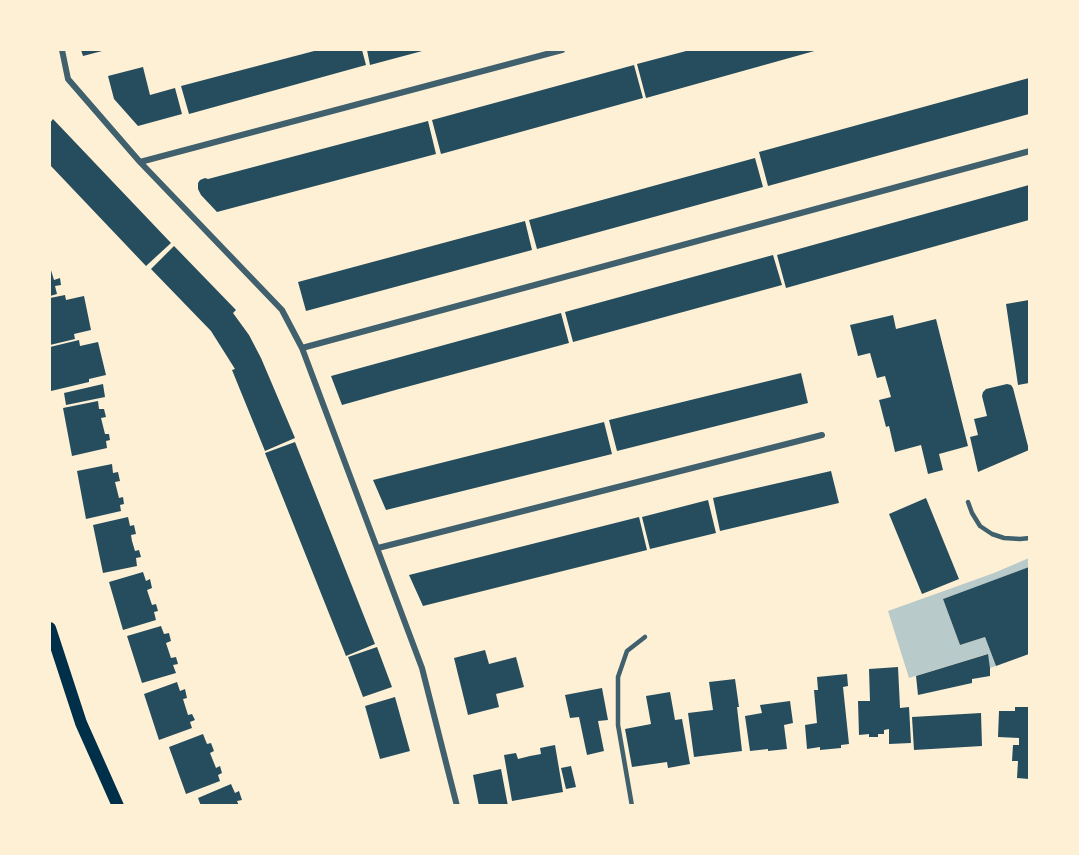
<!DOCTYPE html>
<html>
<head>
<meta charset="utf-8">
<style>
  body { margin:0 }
  #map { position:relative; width:1079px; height:855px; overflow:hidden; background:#fdf0d5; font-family:Commissioner,sans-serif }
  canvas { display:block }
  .frame { position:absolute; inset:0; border:51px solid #fdf0d5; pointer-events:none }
</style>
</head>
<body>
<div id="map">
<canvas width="1079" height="855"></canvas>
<div class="frame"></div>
</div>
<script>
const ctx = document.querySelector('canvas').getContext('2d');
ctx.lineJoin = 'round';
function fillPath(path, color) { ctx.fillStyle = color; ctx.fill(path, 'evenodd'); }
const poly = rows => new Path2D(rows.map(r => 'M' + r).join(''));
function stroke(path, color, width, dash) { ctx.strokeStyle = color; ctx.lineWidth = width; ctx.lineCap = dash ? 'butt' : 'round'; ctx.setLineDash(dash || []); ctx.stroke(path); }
const green = poly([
  [1029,558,1029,567,943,599,960,645,985,637,996,666,990,668,987,654,909,678,888,611,994,573]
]);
const building = poly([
  [81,50,106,50,83,56],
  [318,50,362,50,366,65,189,114,181,86],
  [367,50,426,50,370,65],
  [690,50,818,50,646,98,637,64],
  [634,65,643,98,441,154,432,120],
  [143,67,150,95,175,88,182,114,138,126,114,99,108,76],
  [1029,78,1029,114,768,186,759,152],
  [53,119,171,243,146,266,50,165,50,123],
  [428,121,436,154,217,212,201,195,198,189,198,183,200,180,205,178,208,179],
  [755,158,763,187,537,249,529,220],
  [1029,185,1029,220,786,288,777,255],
  [525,221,532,250,306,311,298,282],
  [174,246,236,310,233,313,249,335,261,358,295,438,265,451,232,370,235,369,211,331,151,269],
  [773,255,782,285,573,342,565,312],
  [50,267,54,280,60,278,61,285,55,286,57,294,50,296],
  [65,295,66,300,84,296,91,330,74,334,75,339,50,345,50,298],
  [1029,300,1029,383,1018,385,1006,304],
  [561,313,569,343,399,389,342,405,331,376],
  [893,315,896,329,936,319,968,446,939,454,943,470,928,474,921,445,895,452,889,426,886,427,879,400,891,397,885,376,877,378,870,353,858,356,850,325],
  [79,340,80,346,98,342,106,375,89,379,89,382,51,391,50,383,50,347],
  [801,373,808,403,617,451,609,420],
  [103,384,105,397,66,405,64,393],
  [1007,384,1011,385,1013,388,1029,450,978,472,970,437,978,435,974,419,987,416,982,396,983,392,986,389],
  [98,401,99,409,104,409,106,417,101,418,105,434,109,434,110,440,106,441,107,448,72,456,63,408],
  [604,422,612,454,386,510,373,480],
  [295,442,375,644,346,656,265,453],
  [112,464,113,473,118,472,120,481,115,482,119,498,123,497,124,504,120,505,121,511,86,519,77,471],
  [831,471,839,503,720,531,713,498],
  [926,498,959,579,922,594,889,514],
  [708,500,716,533,650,549,642,517],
  [128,517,130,526,134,525,136,534,131,535,132,541,135,551,139,550,141,557,136,558,137,566,103,573,93,525],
  [639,517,647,550,423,606,409,575],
  [1029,567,1029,654,996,666,985,637,960,645,943,599],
  [143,572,146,581,150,579,152,588,147,590,152,605,156,604,158,611,154,612,156,620,123,630,109,582],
  [161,626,164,634,169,633,171,641,166,643,171,658,176,657,178,664,173,665,176,673,142,683,127,636],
  [377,647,392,687,363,697,348,657],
  [485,650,489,664,516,657,524,687,496,694,499,707,468,715,454,658],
  [988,654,990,668,990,676,972,679,972,683,918,695,916,676],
  [898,667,900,708,909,707,911,743,889,744,889,729,884,730,884,734,878,734,878,737,869,737,869,734,859,735,858,701,870,701,869,669],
  [847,674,848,686,843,687,849,744,841,745,841,748,820,750,820,747,807,749,805,725,817,723,814,690,818,690,817,677],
  [735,679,739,707,737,707,742,751,694,757,688,713,713,710,709,682],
  [177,682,180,691,185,689,187,698,183,699,188,715,192,714,195,720,190,722,192,728,159,740,144,694],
  [602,688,608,720,598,721,604,751,587,755,579,717,570,718,565,695],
  [670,692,675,720,682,719,690,764,668,768,667,762,632,767,625,729,651,724,646,696],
  [395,697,410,751,380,759,365,706],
  [790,701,793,723,784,725,787,749,768,751,768,749,750,751,745,716,762,713,760,705],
  [1015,707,1029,707,1029,779,1017,778,1018,761,1012,761,1013,745,1019,745,1019,738,998,737,999,711,1015,711],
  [981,713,982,746,914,750,912,717],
  [203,734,207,744,211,743,214,751,210,753,216,768,220,766,222,773,218,775,220,781,186,794,169,747],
  [555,745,563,792,512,801,504,755,516,753,518,759,530,756,541,754,540,748],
  [571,766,576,787,566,789,561,768],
  [501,769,508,806,479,806,473,775],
  [231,784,235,793,239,791,242,800,237,801,239,806,201,806,198,798]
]);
const service = poly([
  [968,502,972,513,980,526,992,534,1004,538,1020,539,1030,538],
  [632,806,618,725,618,677,627,651,645,637]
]);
const minor = poly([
  [62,50,68,79,140,162,282,310,302,348,422,668,457,806],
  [140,162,562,50],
  [302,348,1030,151],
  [378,548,822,435]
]);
const secondary = poly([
  [50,628,81,723,118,806]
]);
fillPath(green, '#b9caca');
fillPath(building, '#264d5e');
stroke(service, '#3f606c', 4.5);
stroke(minor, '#3f606c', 6);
stroke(secondary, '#003049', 12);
</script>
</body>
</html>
